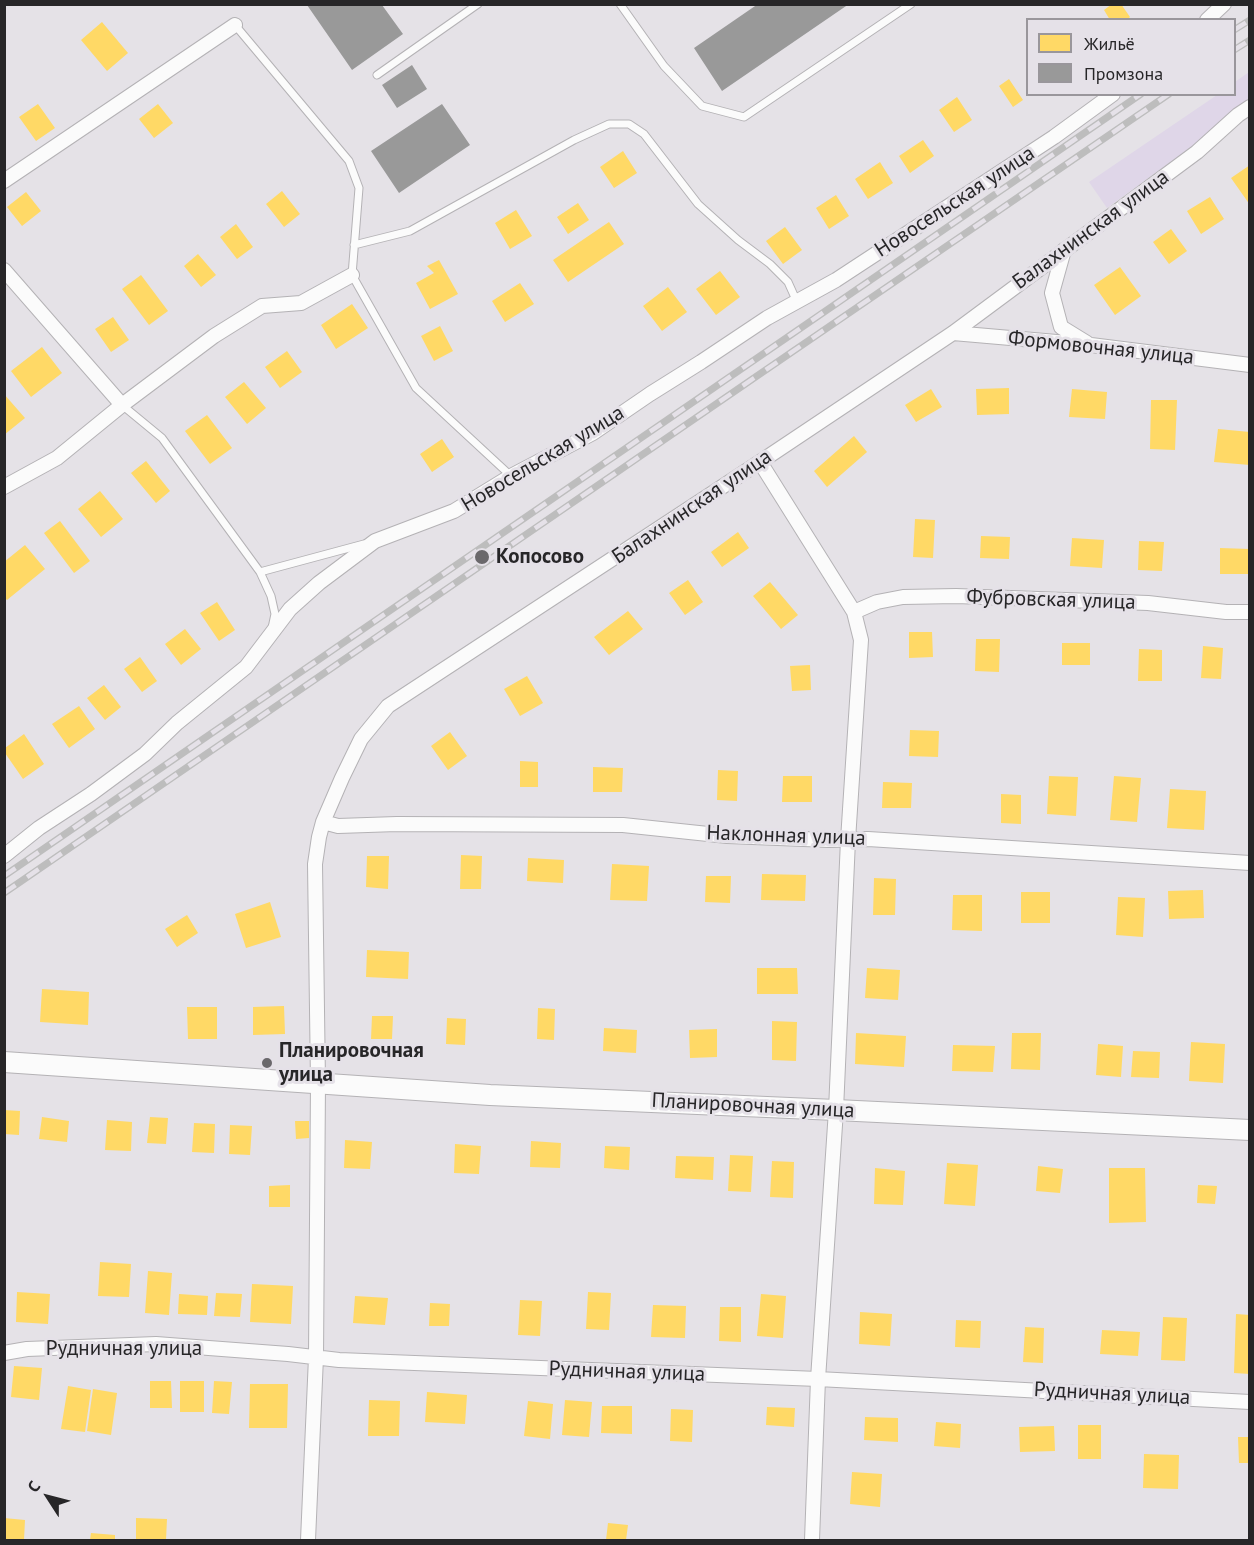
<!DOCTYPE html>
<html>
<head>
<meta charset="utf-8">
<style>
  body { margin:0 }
  #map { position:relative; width:1254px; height:1545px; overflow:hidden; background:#e5e2e7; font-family:"PT Sans",sans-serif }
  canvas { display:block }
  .frame { position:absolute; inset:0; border:6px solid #272628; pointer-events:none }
  .legend { position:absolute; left:1026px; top:18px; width:210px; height:78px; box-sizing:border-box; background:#e5e1e8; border:2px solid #99969b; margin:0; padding:8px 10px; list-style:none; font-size:18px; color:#272628 }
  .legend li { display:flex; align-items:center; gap:12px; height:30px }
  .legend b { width:30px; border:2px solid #99969b }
  .north { position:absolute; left:18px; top:1467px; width:60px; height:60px; -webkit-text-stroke:4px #e5e1e8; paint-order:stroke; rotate:306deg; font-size:16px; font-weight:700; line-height:24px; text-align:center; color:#272628 }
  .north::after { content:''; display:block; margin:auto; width:21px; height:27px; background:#272628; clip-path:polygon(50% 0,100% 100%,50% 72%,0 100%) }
</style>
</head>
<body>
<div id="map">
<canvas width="1254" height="1545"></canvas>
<div class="frame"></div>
<ul class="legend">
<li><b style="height:16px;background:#ffd966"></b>Жильё</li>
<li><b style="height:16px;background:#999"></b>Промзона</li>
</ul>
<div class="north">С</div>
</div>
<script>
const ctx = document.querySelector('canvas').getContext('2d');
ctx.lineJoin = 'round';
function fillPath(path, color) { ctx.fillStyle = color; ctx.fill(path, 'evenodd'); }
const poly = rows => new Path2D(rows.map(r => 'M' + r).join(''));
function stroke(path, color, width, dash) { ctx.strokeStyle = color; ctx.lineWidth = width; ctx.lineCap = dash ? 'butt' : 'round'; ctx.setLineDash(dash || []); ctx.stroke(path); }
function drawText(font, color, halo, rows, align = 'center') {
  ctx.font = font + ' "PT Sans",sans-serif'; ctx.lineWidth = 6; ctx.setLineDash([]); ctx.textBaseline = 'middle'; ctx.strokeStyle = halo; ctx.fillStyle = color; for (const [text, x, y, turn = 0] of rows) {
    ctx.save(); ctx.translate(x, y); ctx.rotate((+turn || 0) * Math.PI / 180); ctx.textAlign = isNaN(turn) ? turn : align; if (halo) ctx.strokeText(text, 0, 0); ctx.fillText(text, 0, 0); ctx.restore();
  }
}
const green = poly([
  [1249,72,1249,99,1234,109,1194,145,1107,208,1089,182,1217,95,1234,94,1235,82]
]);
const homes = poly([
  [1112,4,1121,4,1130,17,1127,20,1110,20,1104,10],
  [102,22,128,53,107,71,81,40],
  [1009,79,1023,100,1013,107,999,86],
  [957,97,972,120,954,132,939,110],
  [38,104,55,128,36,141,19,117],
  [158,104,173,123,154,138,139,119],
  [923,140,934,156,910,173,899,156],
  [623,151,637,173,614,188,600,167],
  [880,162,893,183,868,199,855,179],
  [1250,165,1250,205,1231,178],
  [282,191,300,214,284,227,266,204],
  [26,192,41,211,22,226,7,207],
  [836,195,849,216,829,229,816,208],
  [1210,197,1224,219,1201,234,1187,211],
  [578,203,589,220,568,234,557,217],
  [516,210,532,236,510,249,495,223],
  [609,222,624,244,568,282,553,260],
  [236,224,253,247,237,259,220,237],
  [785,227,802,250,783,264,766,241],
  [1171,229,1187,251,1169,264,1153,242],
  [198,254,216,275,201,287,184,266],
  [439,260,458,294,430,309,416,283,434,273,427,266],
  [1120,267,1141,296,1115,315,1094,285],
  [720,271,740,297,716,315,696,289],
  [141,275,168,311,149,325,122,289],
  [520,283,534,304,505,322,492,301],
  [668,287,687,312,662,331,643,306],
  [352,304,368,328,336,349,321,325],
  [113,317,129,340,111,352,95,329],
  [440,326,453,351,434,361,421,336],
  [42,347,62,373,31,397,11,371],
  [287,351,302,372,280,388,265,367],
  [244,382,266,408,247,424,225,397],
  [1009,388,1009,414,977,415,976,389],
  [931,389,942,407,916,422,905,405],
  [1072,389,1107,392,1105,419,1069,417],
  [4,394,25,418,4,435],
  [1151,400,1177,400,1175,450,1150,449],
  [207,415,232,448,210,464,185,431],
  [1218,429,1250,432,1250,465,1214,462],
  [854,436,867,452,827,487,814,471],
  [442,439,454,457,432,472,420,454],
  [146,461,170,491,156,503,131,473],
  [100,491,123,519,101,537,78,509],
  [915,519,935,520,933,558,913,557],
  [60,521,90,561,74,573,44,533],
  [738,532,749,548,722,567,711,552],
  [981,536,1010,537,1009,559,980,558],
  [1072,538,1104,540,1102,568,1070,566],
  [1139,541,1164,542,1162,571,1138,570],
  [25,545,45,569,7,600,4,597,4,562],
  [1220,548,1250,549,1250,574,1220,574],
  [688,580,703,602,685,615,669,593],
  [770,582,798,615,781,629,753,596],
  [217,602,235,630,219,641,200,613],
  [628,611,643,629,609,655,594,637],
  [185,629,201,649,181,665,165,644],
  [909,632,932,632,933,657,909,658],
  [976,639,1000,639,999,672,975,671],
  [1062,643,1090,643,1090,665,1062,665],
  [1203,646,1223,648,1221,679,1201,678],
  [1139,649,1162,650,1162,681,1138,681],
  [140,657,157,681,142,692,124,669],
  [810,665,811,690,792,691,790,666],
  [527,676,543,703,520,716,504,689],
  [104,685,121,707,105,720,87,698],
  [79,706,95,729,69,748,52,724],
  [910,730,939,731,938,757,909,756],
  [450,732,467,756,448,770,431,746],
  [24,734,44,764,23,779,5,753,5,748],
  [520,761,538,762,538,787,520,787],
  [593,767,623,768,622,792,593,792],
  [718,770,738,771,737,801,717,800],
  [783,776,812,776,812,802,782,802],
  [1049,776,1078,777,1076,816,1047,814],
  [1114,776,1141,778,1137,822,1110,820],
  [883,782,912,783,911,808,882,808],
  [1170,789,1206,791,1204,830,1167,828],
  [1001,794,1021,795,1021,824,1001,823],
  [461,855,482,856,481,889,460,889],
  [367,856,389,856,388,889,366,887],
  [528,858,564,860,563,883,527,881],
  [612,864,649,866,647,901,610,900],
  [762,874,806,875,805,901,761,900],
  [706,876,731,876,730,903,705,902],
  [874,878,896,879,895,915,873,915],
  [1203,890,1204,918,1169,919,1168,891],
  [1021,892,1050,892,1050,923,1021,923],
  [953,895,982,895,982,931,952,930],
  [1118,897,1145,898,1143,937,1116,935],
  [270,902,281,937,246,948,235,914],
  [187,915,198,933,177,947,165,929],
  [367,950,409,952,408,979,366,977],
  [757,968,797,968,798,994,757,994],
  [867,968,900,970,898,1000,865,998],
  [42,989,89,992,88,1025,40,1022],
  [284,1006,285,1034,253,1035,253,1007],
  [187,1007,217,1007,217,1039,188,1039],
  [538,1008,555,1009,554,1040,537,1039],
  [372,1016,393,1016,392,1039,371,1039],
  [447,1018,466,1019,465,1045,446,1044],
  [772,1021,797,1022,796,1061,772,1060],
  [604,1028,637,1030,636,1053,603,1051],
  [717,1029,717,1057,690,1058,689,1030],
  [856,1033,906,1036,904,1067,855,1064],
  [1012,1033,1041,1033,1040,1070,1011,1069],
  [1191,1042,1225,1044,1223,1083,1189,1081],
  [1098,1044,1123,1046,1121,1077,1096,1075],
  [953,1045,995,1046,993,1072,952,1071],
  [1133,1051,1160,1052,1159,1078,1131,1077],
  [4,1110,20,1111,19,1135,4,1134],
  [42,1117,69,1121,67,1142,39,1139],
  [150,1117,168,1118,166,1144,147,1143],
  [107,1120,132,1122,131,1151,105,1150],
  [295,1121,309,1121,309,1138,296,1139],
  [194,1123,215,1124,214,1153,192,1152],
  [230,1125,252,1126,250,1155,229,1154],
  [345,1140,372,1142,370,1169,344,1168],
  [531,1141,561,1143,560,1168,530,1167],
  [455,1144,481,1146,479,1174,454,1173],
  [605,1146,630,1147,629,1170,604,1168],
  [730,1155,753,1156,751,1192,728,1191],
  [676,1156,714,1157,713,1180,675,1178],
  [772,1161,794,1162,793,1198,770,1197],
  [947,1163,978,1165,975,1206,944,1204],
  [1038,1166,1063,1169,1060,1193,1036,1191],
  [875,1168,905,1171,903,1205,874,1204],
  [1109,1168,1145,1168,1146,1222,1109,1223],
  [290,1185,290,1207,269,1207,269,1186],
  [1198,1185,1217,1186,1215,1204,1197,1203],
  [100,1262,131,1264,129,1297,98,1296],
  [148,1271,172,1273,169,1315,145,1313],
  [252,1284,293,1286,291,1324,250,1322],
  [17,1292,50,1294,48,1324,16,1322],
  [588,1292,611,1293,609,1330,586,1329],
  [216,1293,242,1294,240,1317,214,1316],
  [179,1294,208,1296,207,1315,178,1314],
  [761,1294,786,1296,783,1338,757,1336],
  [355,1296,388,1298,385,1325,353,1323],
  [520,1300,542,1301,540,1336,518,1335],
  [430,1303,450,1304,449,1326,429,1326],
  [653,1305,686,1306,685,1338,651,1337],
  [720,1307,741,1307,741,1342,719,1341],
  [860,1312,892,1314,890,1346,859,1344],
  [1236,1314,1250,1315,1250,1374,1234,1373],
  [1163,1317,1187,1318,1185,1361,1161,1360],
  [956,1320,981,1321,980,1348,955,1347],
  [1025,1327,1044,1328,1043,1363,1023,1362],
  [1102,1330,1140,1332,1138,1356,1100,1354],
  [14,1366,42,1368,39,1400,11,1397],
  [150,1381,171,1381,172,1408,150,1408],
  [180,1381,204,1381,204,1412,180,1412],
  [214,1381,232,1382,229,1414,212,1413],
  [250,1384,288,1384,287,1428,249,1428],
  [68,1386,91,1390,85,1432,61,1429],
  [93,1389,117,1393,111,1435,87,1431],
  [427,1392,467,1395,465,1424,425,1422],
  [369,1400,400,1401,399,1436,368,1436],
  [565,1400,592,1402,589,1437,562,1435],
  [528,1401,553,1404,550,1439,524,1436],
  [602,1406,632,1406,632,1434,601,1433],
  [767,1407,795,1408,794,1427,766,1425],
  [671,1409,693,1410,692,1442,670,1441],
  [865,1417,898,1418,898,1442,864,1440],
  [936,1422,961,1424,960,1448,934,1446],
  [1078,1425,1101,1425,1101,1459,1078,1459],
  [1054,1426,1055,1451,1020,1452,1019,1427],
  [1238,1437,1250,1437,1250,1463,1239,1463],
  [1144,1454,1179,1455,1178,1489,1143,1488],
  [852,1472,882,1474,880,1507,850,1504],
  [4,1518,25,1520,24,1540,4,1540],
  [136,1518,167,1519,166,1540,136,1540],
  [608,1523,628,1525,626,1540,606,1540],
  [91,1533,115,1535,115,1540,90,1540]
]);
const industry = poly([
  [758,4,849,4,722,91,694,48],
  [307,5,382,5,403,34,352,70],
  [412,65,427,89,397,108,382,85],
  [442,104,470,145,399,193,371,151]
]);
const lane = poly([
  [620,4,664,66,702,106,744,117,911,4],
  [235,25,349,161,359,188,352,275,416,388,511,476],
  [377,75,478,4],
  [354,245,410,231,574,140,609,124,629,124,644,134,698,204,738,240,770,264,788,282,797,302],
  [122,405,162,438,260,572,271,596,275,614,272,628],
  [260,572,364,544]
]);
const street = poly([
  [1207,20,1224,4],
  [4,181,235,25],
  [1064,250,1052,293,1061,327,1087,343],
  [4,270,122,405],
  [953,333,1091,345,1250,365],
  [760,462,854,612,861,640,848,840,836,1110,818,1379,812,1540],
  [4,487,57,458,122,405,214,336,262,306,301,303,352,275],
  [854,612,877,602,903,597,956,596,1148,603,1226,612,1250,612],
  [323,822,338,826,397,824,623,825,727,836,829,840,868,839,1250,863],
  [4,856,39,828,91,794,145,754,177,723,246,667,290,609,319,583,375,541,454,511,511,476,593,433,650,394,701,362,767,318,836,280,1054,137,1113,94],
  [4,1353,27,1349,156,1344,288,1354,339,1360,818,1379,1250,1402],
  [308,1540,316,1357,318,1083,315,864,319,837,323,822,342,778,361,739,388,706,760,462,953,333,1197,152,1238,115,1250,107]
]);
const secondary = poly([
  [4,1062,490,1095,836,1110,1250,1130]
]);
const rail = poly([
  [1234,30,1250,20],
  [1234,50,1250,40],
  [4,876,1141,94],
  [4,893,754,378,1169,94]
]);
const markers = [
  [482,557,8,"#6a686b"],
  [267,1063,6,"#6a686b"]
];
const streetNames = [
  ["Новосельская улица",955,202,-33],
  ["Балахнинская улица",1091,230,-36],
  ["Формовочная улица",1101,348,6],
  ["Новосельская улица",543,459,-31],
  ["Балахнинская улица",692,507,-34],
  ["Фубровская улица",1051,600,2],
  ["Наклонная улица",786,836,2],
  ["Планировочная улица",753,1106,3],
  ["Рудничная улица",124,1349],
  ["Рудничная улица",627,1372,2],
  ["Рудничная улица",1112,1394,3]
];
const poiNames = [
  ["Копосово",496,557],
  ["Планировочная",279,1051],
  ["улица",279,1075]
];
fillPath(green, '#dfd6e8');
fillPath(homes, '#ffd966');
fillPath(industry, '#999');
stroke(lane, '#b4b2b5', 9);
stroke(street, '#b4b2b5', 16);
stroke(secondary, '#b4b2b5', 22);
stroke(lane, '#fbfbfb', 7);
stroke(street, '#fbfbfb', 14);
stroke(secondary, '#fbfbfb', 20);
stroke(rail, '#bdbdbd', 7);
stroke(rail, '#e5e1e8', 4.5, [14]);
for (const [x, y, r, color] of markers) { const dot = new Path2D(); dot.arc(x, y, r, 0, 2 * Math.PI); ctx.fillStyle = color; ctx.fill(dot); stroke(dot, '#e5e1e8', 2); }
drawText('21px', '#272628', '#e5e1e8', streetNames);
drawText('bold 21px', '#272628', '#e5e1e8', poiNames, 'left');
</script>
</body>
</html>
